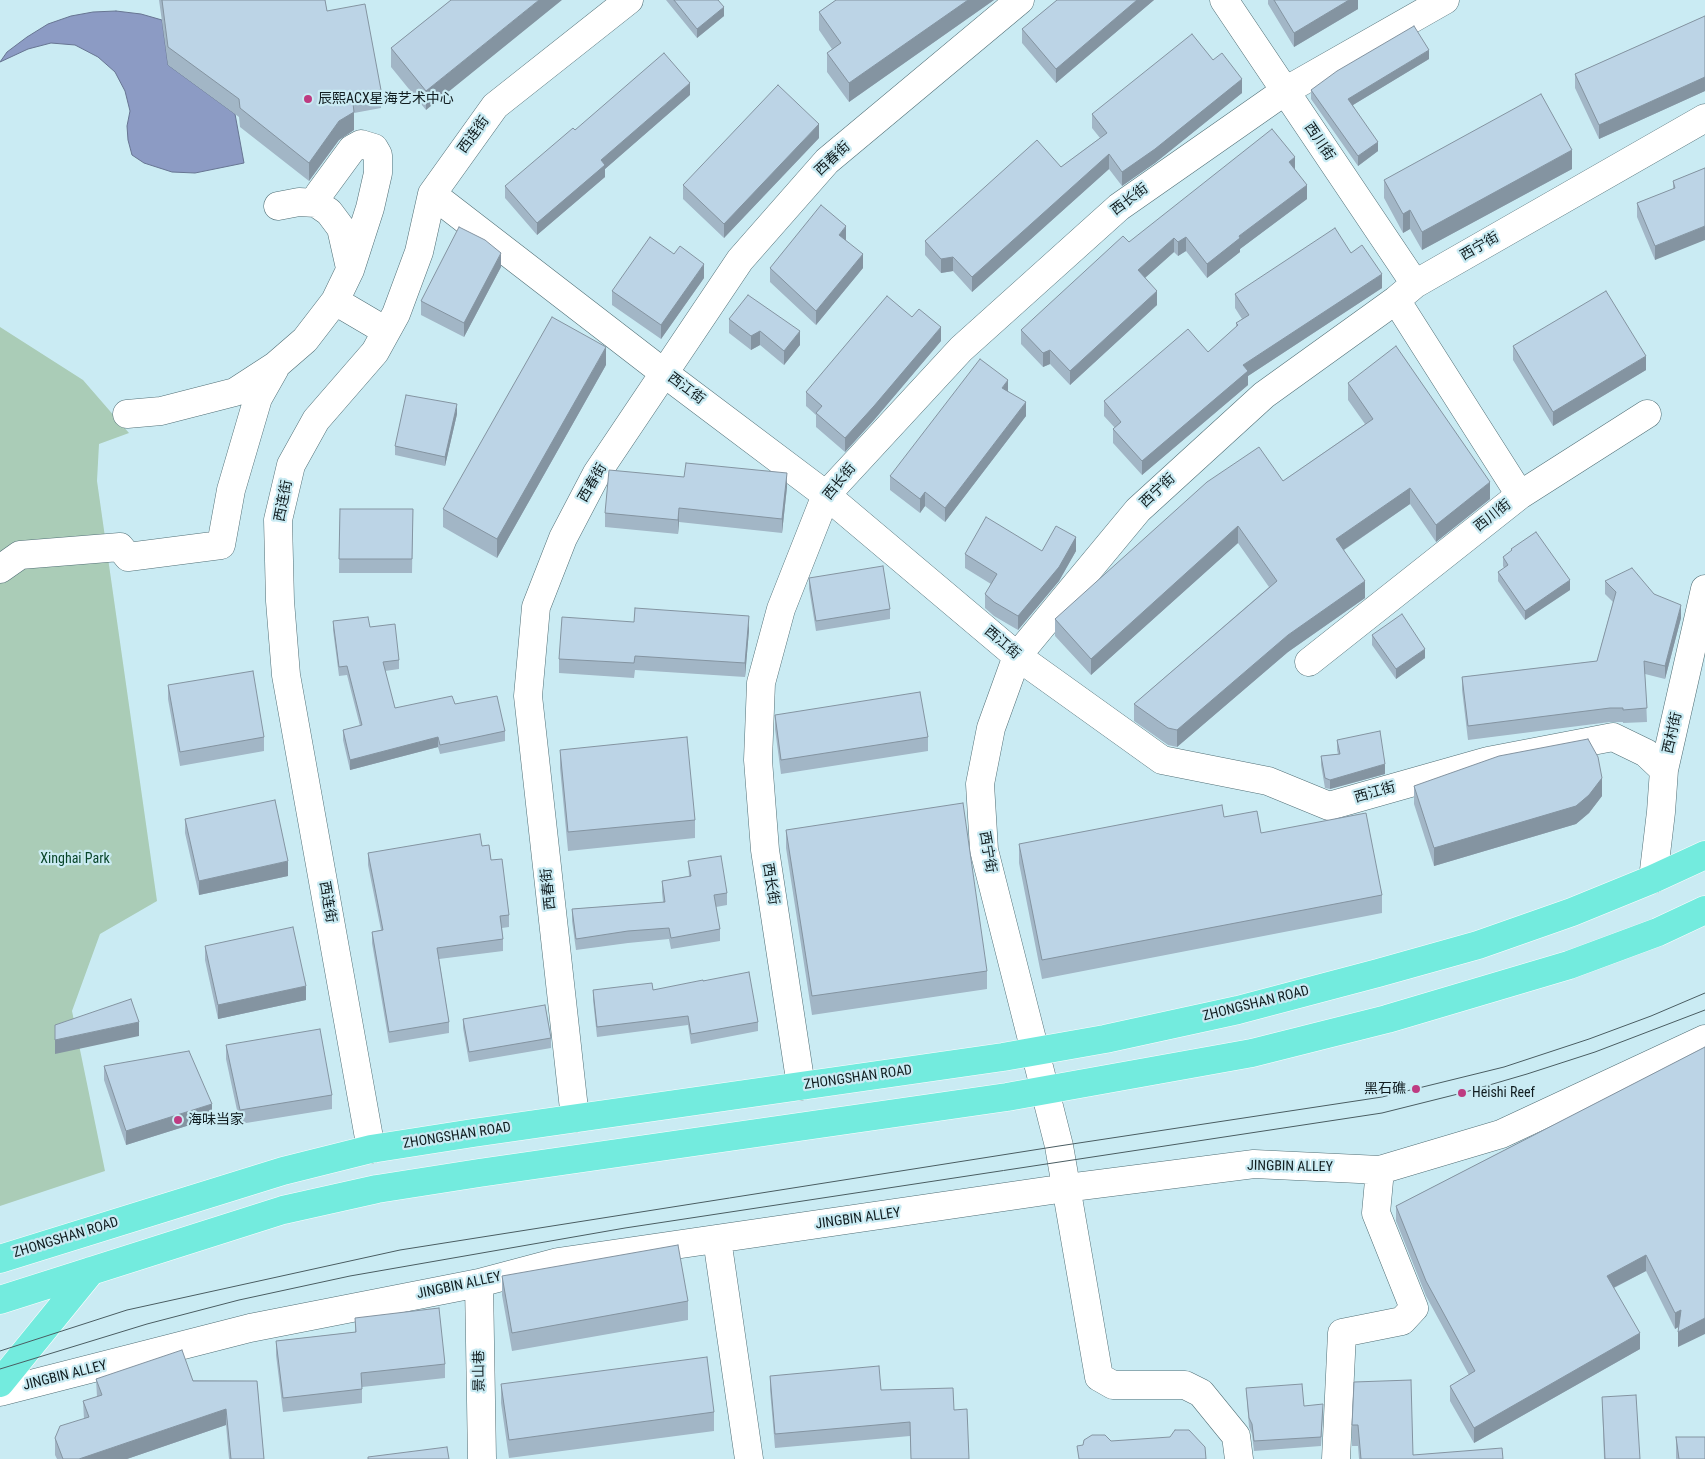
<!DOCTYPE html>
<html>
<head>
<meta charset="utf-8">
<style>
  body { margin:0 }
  canvas { display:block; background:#caebf3 }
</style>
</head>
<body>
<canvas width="1705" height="1459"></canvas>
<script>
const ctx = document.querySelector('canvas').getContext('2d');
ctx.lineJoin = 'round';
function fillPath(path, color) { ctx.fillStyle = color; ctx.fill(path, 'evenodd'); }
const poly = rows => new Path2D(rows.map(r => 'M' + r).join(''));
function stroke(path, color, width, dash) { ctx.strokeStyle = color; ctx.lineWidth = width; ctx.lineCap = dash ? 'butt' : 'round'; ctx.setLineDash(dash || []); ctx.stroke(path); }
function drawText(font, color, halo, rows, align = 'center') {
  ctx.font = font + ' "Roboto Condensed","Noto Sans SC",sans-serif'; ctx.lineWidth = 4.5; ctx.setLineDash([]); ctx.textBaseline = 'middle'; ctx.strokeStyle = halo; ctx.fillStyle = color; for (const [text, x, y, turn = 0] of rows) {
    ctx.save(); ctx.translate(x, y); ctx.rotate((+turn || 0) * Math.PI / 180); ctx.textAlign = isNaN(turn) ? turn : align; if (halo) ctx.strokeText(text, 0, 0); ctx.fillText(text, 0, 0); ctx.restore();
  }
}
const green = poly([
  [0,327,83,380,129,433,99,444,97,481,157,901,100,934,72,1011,105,1171,0,1206]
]);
const water = poly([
  [116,11,141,14,162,20,168,65,235,114,244,163,195,173,172,172,144,163,132,155,128,140,127,126,130,111,125,91,115,72,98,57,75,45,51,43,28,49,0,62,7,52,27,37,48,24,71,16,93,12,116,11]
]);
const minor = poly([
  [1224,0,1415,284],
  [432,194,664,373,826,495,1017,656,1162,760,1268,781,1329,806,1488,761,1613,737,1646,753,1664,770],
  [278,206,299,202,316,203,329,212,341,228,350,268],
  [1396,300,1520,495],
  [335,301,386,331],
  [127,414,161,411,235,392,275,366,305,340,335,301,350,270,370,208,378,173,378,155,374,148,361,144,352,149,319,194,316,203],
  [0,569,20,555,120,547,128,557,221,545,231,490,258,398,275,368],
  [1309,662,1520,495,1647,414],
  [1653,879,1661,812,1664,770,1705,589],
  [801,1086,765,850,758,760,761,683,781,609,826,495,961,349,1119,207,1285,91,1445,0],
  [575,1118,528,696,536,607,563,538,597,473,740,260,827,161,1020,0],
  [371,1149,286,675,280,601,278,520,291,465,316,420,375,352,396,314,419,252,432,194,495,106,629,0],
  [717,1239,749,1459],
  [479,1283,482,1459],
  [0,1392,250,1328,479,1283,558,1262,1066,1188,1254,1164,1380,1170,1501,1134,1705,1039],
  [1239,1459,1236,1436,1201,1393,1185,1385,1113,1385,1099,1377,1059,1146,984,850,980,784,991,728,1017,656,1138,510,1264,395,1396,300,1415,284,1705,118],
  [1336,1459,1342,1333,1402,1321,1414,1308,1376,1213,1380,1170]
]);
const highway = poly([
  [0,1259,283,1171,371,1149,473,1133,1003,1057,1105,1039,1238,1010,1378,973,1478,945,1572,912,1653,879,1705,855],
  [0,1300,283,1210,377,1189,479,1173,1007,1097,1252,1053,1387,1019,1569,965,1658,932,1705,910],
  [0,1383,91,1271]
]);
const tram = poly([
  [0,1351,127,1310,400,1250,1059,1146,1382,1097,1504,1067,1589,1039,1651,1016,1705,993],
  [0,1369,147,1324,239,1300,350,1276,625,1228,1382,1113,1462,1093,1527,1074,1595,1052,1705,1010]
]);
const wall = poly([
  [159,0,325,0,327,11,381,90,381,108,354,113,354,130,339,140,309,181,240,127,239,117,168,65],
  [451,0,426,110,391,67,391,48],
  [666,0,718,0,724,16,697,38],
  [836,0,994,0,849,102,827,72,827,53,832,49,819,30,819,12],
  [1057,0,1154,0,1056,83,1022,43,1022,29],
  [1268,0,1358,0,1358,9,1294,47,1268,4],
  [1705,16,1705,91,1599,139,1575,88,1575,74],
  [1429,59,1353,105,1378,151,1358,166,1311,99,1311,90],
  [1213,60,1242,93,1155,163,1122,186,1109,169,972,292,953,271,941,273,925,255,925,241,1061,167,1100,138,1092,128,1092,114],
  [690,95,605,169,605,177,537,235,505,198,505,186],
  [819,138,724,238,683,199,683,185],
  [1705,168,1655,260,1637,217,1637,203,1673,189,1673,181],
  [1572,169,1422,250,1410,229,1403,233,1384,198,1384,180],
  [1295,170,1307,199,1240,249,1240,252,1207,278,1186,251,1178,256,1174,252,1145,278,1157,305,1070,385,1050,364,1043,367,1021,344,1021,330,1129,242],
  [846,240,863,268,816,325,770,282,770,268],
  [1351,253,1382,288,1248,376,1248,385,1142,475,1113,443,1113,429,1115,428,1104,416,1104,401,1208,352,1236,327,1236,323,1242,319,1235,308,1235,294],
  [501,267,464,337,421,315,421,301],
  [704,278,661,339,612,305,612,291],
  [729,319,800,345,784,365,760,345,751,350,729,333],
  [941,341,874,420,845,452,816,427,816,415,806,406,806,392],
  [1513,346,1646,370,1553,426,1513,360],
  [606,365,497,558,443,527,443,509],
  [1348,383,1490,499,1436,542,1410,504,1344,550,1365,598,1288,652,1177,747,1168,745,1134,721,1134,704,1269,587,1238,543,1091,675,1055,636,1055,619,1283,481,1365,424,1348,400],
  [1008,391,1026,416,945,522,925,506,920,513,890,490,890,476],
  [457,414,445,466,395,455,395,446],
  [787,487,782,533,679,522,678,534,605,527,605,513],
  [340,509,413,509,412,573,339,573],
  [1511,549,1570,590,1525,620,1498,581,1498,572,1504,568,1503,566,1503,557,1511,551],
  [1042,551,1076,551,1059,581,1018,630,994,616,985,608,985,594,991,584,965,568,965,554],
  [809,578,890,609,890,619,816,631,809,588],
  [1605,581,1654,594,1681,618,1665,679,1645,674,1647,722,1623,723,1623,722,1610,722,1468,740,1462,690,1462,677,1597,661,1613,602,1605,594],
  [333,621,370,627,399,660,399,669,385,671,395,708,455,704,505,731,505,741,440,754,438,747,350,770,343,740,343,730,360,726,347,675,339,676,333,630],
  [749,630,745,677,635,670,634,678,559,673,559,659],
  [1372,635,1425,658,1396,679,1372,645],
  [168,685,264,737,264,751,180,766,168,699],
  [775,715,928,737,928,751,781,774,775,729],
  [1337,740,1385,774,1330,789,1325,788,1321,765,1321,756,1338,754,1337,750],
  [560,750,695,820,695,838,568,851,560,768],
  [1414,786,1602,796,1589,813,1576,824,1434,866,1414,804],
  [1224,817,1261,833,1382,895,1382,913,1042,979,1019,863,1019,844],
  [185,819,288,876,199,895,185,833],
  [786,830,987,971,987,989,812,1015,786,848],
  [482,846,491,860,509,915,509,927,502,928,503,939,503,951,439,959,449,1022,449,1033,389,1043,372,943,372,932,381,930,368,865,368,853],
  [688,861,727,893,727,905,716,907,720,929,720,941,671,949,669,939,628,943,576,950,572,921,572,909,663,902,662,892,662,881,689,876],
  [205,946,306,1000,218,1019,205,960],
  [703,981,758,1022,758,1031,691,1044,688,1025,597,1037,593,1000,593,990,653,990],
  [463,1019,551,1038,551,1048,469,1062,463,1028],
  [226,1045,332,1095,332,1109,240,1124,226,1059],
  [1705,1047,1678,1347,1679,1327,1675,1329,1646,1271,1614,1288,1640,1349,1474,1443,1450,1401,1450,1386,1469,1375,1426,1296,1396,1221,1396,1206],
  [104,1066,212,1118,126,1145,104,1080],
  [502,1276,688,1301,688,1320,512,1351,502,1295],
  [355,1318,445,1364,445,1378,362,1387,362,1403,283,1412,276,1355,276,1341,355,1332],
  [770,1376,881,1390,954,1410,969,1459,911,1459,910,1436,775,1448,770,1390],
  [96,1379,257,1381,264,1459,229,1459,226,1425,127,1459,57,1459,55,1455,55,1438,84,1419,83,1401,97,1397],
  [1354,1382,1413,1455,1503,1459,1359,1459,1358,1446,1352,1446,1352,1425],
  [501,1384,714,1412,714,1431,509,1458,501,1403],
  [1246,1388,1323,1414,1321,1446,1254,1451,1252,1434,1249,1427],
  [1602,1397,1640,1459,1604,1459],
  [1676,1437,1705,1459,1676,1459]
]);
const shadedWall = poly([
  [539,0,562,0,426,110,426,91],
  [968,0,994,0,849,102,849,83],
  [1137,0,1154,0,1056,83,1056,69],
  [1349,0,1358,0,1358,9,1294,47,1294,33],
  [724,7,724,16,697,38,697,29],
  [1429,50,1429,59,1348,108,1348,99],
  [1705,77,1705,91,1599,139,1599,125],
  [1242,79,1242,93,1155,163,1122,186,1122,172],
  [690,83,690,95,605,169,605,177,537,235,537,223,601,160],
  [354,112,354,130,339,140,309,181,309,163,339,121],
  [819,124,819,138,724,238,724,224],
  [1378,142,1378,151,1358,166,1358,156],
  [1572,150,1572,169,1422,250,1422,232],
  [1109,154,1109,169,972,292,972,277],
  [1295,157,1295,171,1289,162],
  [1307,185,1307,199,1240,249,1240,252,1207,278,1207,264,1239,236],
  [1410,210,1410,229,1403,233,1403,214],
  [846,226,846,240,839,249,839,235],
  [1705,226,1705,240,1655,260,1655,246],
  [1186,237,1186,251,1178,256,1178,242],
  [1174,238,1174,252,1138,284,1138,270],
  [501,253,501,267,464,337,464,323],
  [863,254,863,268,816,325,816,311],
  [953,257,953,271,941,273,941,259],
  [704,264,704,278,661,339,661,325],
  [1382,274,1382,288,1248,376,1248,385,1142,475,1142,461,1243,365],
  [1157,291,1157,305,1070,385,1070,371],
  [941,327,941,341,874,420,845,452,845,438],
  [760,331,760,345,751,350,751,336],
  [800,331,800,345,784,365,784,351],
  [606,347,606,365,497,558,497,539],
  [1050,350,1050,364,1043,367,1043,353],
  [1646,356,1646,370,1553,426,1553,412],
  [1008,380,1008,394,1002,388],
  [1026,402,1026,416,945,522,945,508],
  [457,404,457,414,445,466,445,457],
  [787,473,787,487,782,533,782,519],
  [1490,482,1490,499,1436,542,1436,525],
  [1410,488,1410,504,1336,555,1336,539],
  [925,492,925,506,920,513,920,499],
  [679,508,679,522,678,534,678,520],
  [1238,526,1238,543,1091,675,1091,659],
  [1076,537,1076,551,1059,581,1018,630,1018,616],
  [1570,580,1570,590,1525,620,1525,611],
  [1365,581,1365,598,1288,652,1177,747,1177,730,1288,635],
  [1681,605,1681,618,1665,679,1665,666],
  [749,616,749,630,745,677,745,663],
  [1425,649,1425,658,1396,679,1396,669],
  [438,737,438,747,350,770,350,760],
  [1385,764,1385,774,1330,789,1330,780],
  [1602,778,1602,796,1589,813,1576,824,1434,866,1434,848],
  [288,861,288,876,199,895,199,881],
  [306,986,306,1000,218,1019,218,1005],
  [139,1022,139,1036,55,1054,55,1040],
  [212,1104,212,1118,126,1145,126,1131],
  [1646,1255,1646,1271,1607,1291,1607,1276],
  [1681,1310,1681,1325,1675,1329,1675,1313],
  [1705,1318,1705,1334,1678,1347,1678,1332],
  [1640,1333,1640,1349,1474,1443,1474,1428],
  [226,1409,226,1425,127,1459,79,1459]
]);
const building = poly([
  [162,0,325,0,327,11,365,4,381,90,352,95,354,112,339,121,309,163,240,108,239,99,168,47,162,0],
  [451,0,539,0,426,91,391,48,451,0],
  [674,0,718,0,724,7,697,29,674,0],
  [836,0,968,0,849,83,827,53,841,43,819,12,836,0],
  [1057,0,1137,0,1056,69,1022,29,1057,0],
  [1274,0,1349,0,1294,33,1274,0],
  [1705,16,1705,77,1599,125,1575,74,1705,16],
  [1414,26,1429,50,1348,99,1378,142,1358,156,1311,90,1337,71,1414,26],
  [1192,34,1213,60,1222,53,1242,79,1155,149,1122,172,1109,154,972,277,953,257,941,259,925,241,1037,140,1061,167,1107,133,1092,114,1192,34],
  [664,53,690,83,601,160,605,165,537,223,505,186,573,128,575,130,664,53],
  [778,85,819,124,724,224,683,185,778,85],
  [1541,94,1572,150,1422,232,1410,210,1403,214,1384,180,1541,94],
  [1272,129,1295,157,1289,162,1307,185,1239,236,1240,238,1207,264,1186,237,1178,242,1174,238,1138,270,1157,291,1070,371,1050,350,1043,353,1021,330,1123,236,1129,242,1272,129],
  [1705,168,1705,226,1655,246,1637,203,1675,188,1673,181,1705,168],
  [821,205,846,226,839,235,863,254,816,311,770,268,821,205],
  [459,227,485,240,501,253,464,323,421,301,459,227],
  [1335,228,1351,253,1362,245,1382,274,1243,365,1248,371,1142,461,1113,429,1121,422,1104,401,1188,329,1208,352,1238,325,1236,323,1249,315,1235,294,1335,228],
  [650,237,674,254,680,246,704,264,661,325,612,291,650,237],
  [1606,291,1646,356,1553,412,1513,346,1606,291],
  [748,295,800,331,784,351,760,331,751,336,729,319,748,295],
  [887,296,912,317,919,309,941,327,874,406,845,438,816,413,822,406,806,392,887,296],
  [552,317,606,347,497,539,443,509,552,317],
  [1396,346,1490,482,1436,525,1410,488,1336,539,1365,581,1288,635,1177,730,1168,728,1134,704,1277,581,1238,526,1091,659,1055,619,1207,482,1259,447,1283,481,1373,419,1348,383,1396,346],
  [980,359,1008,380,1002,388,1026,402,945,508,925,492,920,499,890,476,980,359],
  [406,395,457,404,445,457,395,446,406,395],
  [686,463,787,473,782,519,679,508,678,520,605,513,609,470,684,477,686,463],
  [340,509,413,509,412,559,339,559,340,509],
  [986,517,1042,551,1056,526,1076,537,1059,567,1018,616,994,602,985,594,997,574,965,554,986,517],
  [1536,532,1570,580,1525,611,1498,572,1508,565,1503,557,1512,550,1511,549,1536,532],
  [883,566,890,609,816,621,809,578,883,566],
  [1632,568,1654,594,1681,605,1665,666,1644,661,1647,708,1623,710,1623,708,1610,708,1468,726,1462,677,1597,661,1616,592,1605,581,1632,568],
  [635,608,749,616,745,663,635,656,634,663,559,659,562,617,634,622,635,608],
  [1402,614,1425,649,1396,669,1372,635,1402,614],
  [368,617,370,627,395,624,399,660,383,662,395,708,452,696,455,704,497,696,505,731,440,745,438,737,350,760,343,730,362,725,347,666,339,667,333,621,368,617],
  [253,671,264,737,180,752,168,685,253,671],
  [920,692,928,737,781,760,775,715,920,692],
  [1380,731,1385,764,1330,780,1325,778,1321,756,1340,754,1337,740,1380,731],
  [687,737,695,820,568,832,560,750,687,737],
  [1588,739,1598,757,1602,778,1589,795,1576,806,1434,848,1414,786,1499,756,1588,739],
  [275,800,288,861,199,881,185,819,275,800],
  [963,803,987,971,812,996,786,830,963,803],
  [1222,805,1224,817,1257,811,1261,833,1366,813,1382,895,1042,960,1019,844,1222,805],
  [480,834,482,846,489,845,491,860,502,859,509,915,500,916,503,939,437,948,449,1022,389,1032,372,932,383,930,368,853,480,834],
  [721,856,727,893,714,895,720,929,671,938,669,928,628,931,576,939,572,909,665,902,662,881,691,876,688,861,721,856],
  [293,927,306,986,218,1005,205,946,293,927],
  [749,972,758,1022,691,1034,688,1016,597,1027,593,990,652,983,653,990,703,980,703,981,749,972],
  [131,999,139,1022,55,1040,55,1025,131,999],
  [545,1005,551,1038,469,1052,463,1019,545,1005],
  [320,1029,332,1095,240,1110,226,1045,320,1029],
  [1705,1047,1705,1318,1678,1332,1681,1310,1675,1313,1646,1255,1607,1276,1640,1333,1474,1428,1450,1386,1475,1371,1426,1281,1396,1206,1705,1047],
  [189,1051,212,1104,126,1131,104,1066,189,1051],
  [678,1245,688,1301,512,1333,502,1276,678,1245],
  [439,1308,445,1364,361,1373,362,1389,283,1398,276,1341,356,1332,355,1318,439,1308],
  [182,1350,193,1381,257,1381,264,1459,231,1459,226,1409,79,1459,63,1459,55,1438,60,1426,89,1417,83,1401,102,1395,96,1379,182,1350],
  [707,1357,714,1412,509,1440,501,1384,707,1357],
  [879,1366,881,1390,953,1388,954,1410,967,1409,969,1459,911,1459,910,1422,775,1434,770,1376,879,1366],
  [1411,1380,1413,1455,1502,1448,1503,1459,1361,1459,1358,1425,1352,1425,1354,1382,1411,1380],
  [1302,1384,1304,1406,1323,1404,1321,1437,1254,1441,1252,1424,1249,1418,1246,1388,1302,1384],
  [1636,1395,1640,1459,1605,1459,1602,1397,1636,1395],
  [1175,1430,1189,1430,1205,1447,1206,1459,1079,1459,1077,1446,1083,1445,1084,1440,1092,1435,1105,1435,1111,1441,1170,1437,1175,1430],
  [1676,1437,1705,1437,1705,1459,1679,1459,1676,1437],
  [447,1447,449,1459,368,1459,368,1457,447,1447]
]);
const markers = [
  [308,99,5,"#be3b81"],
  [1416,1089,5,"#be3b81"],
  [1462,1093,5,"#be3b81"],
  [178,1120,5,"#be3b81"]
];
const poiNames = [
  ["辰熙ACX星海艺术中心",318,99],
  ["黑石礁",1406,1089,"right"],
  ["Heishi Reef",1472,1093],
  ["海味当家",188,1120]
];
const streetNames = [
  ["西连街",474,135,-54],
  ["西川街",1319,142,56],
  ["西春街",833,159,-43],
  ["西长街",1130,200,-37],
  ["西宁街",1480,247,-30],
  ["西江街",686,389,37],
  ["西长街",840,482,-51],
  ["西春街",593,483,-60],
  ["西宁街",1158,491,-43],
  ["西连街",284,501,-79],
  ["西川街",1493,516,-38],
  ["西江街",1002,643,40],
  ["西村街",1673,733,-77],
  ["西江街",1375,793,-16],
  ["西宁街",987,852,80],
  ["西长街",770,884,81],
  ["西春街",549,889,-96],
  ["西连街",327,902,80],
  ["ZHONGSHAN ROAD",1256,1004,-14],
  ["ZHONGSHAN ROAD",858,1078,-8],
  ["ZHONGSHAN ROAD",457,1136,-9],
  ["JINGBIN ALLEY",1290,1167,1],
  ["JINGBIN ALLEY",858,1219,-8],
  ["ZHONGSHAN ROAD",66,1238,-17],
  ["JINGBIN ALLEY",459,1286,-12],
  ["景山巷",480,1371,-91],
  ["JINGBIN ALLEY",65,1376,-14]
];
const parkNames = [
  ["Xinghai Park",75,859]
];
fillPath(green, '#aaccb7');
fillPath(water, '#8c9bc4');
stroke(water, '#677592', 1);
stroke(minor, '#516f76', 29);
stroke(highway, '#fff', 29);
stroke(minor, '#fff', 28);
stroke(highway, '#73ebde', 28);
stroke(tram, '#4a5d62', 1);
fillPath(wall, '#a2b6c6');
fillPath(shadedWall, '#8494a1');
fillPath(building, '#bcd4e6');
stroke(building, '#8494a1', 1);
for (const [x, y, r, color] of markers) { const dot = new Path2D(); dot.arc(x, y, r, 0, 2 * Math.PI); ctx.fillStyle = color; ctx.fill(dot); stroke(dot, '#caebf3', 2); }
drawText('14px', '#101c1f', '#caebf3', poiNames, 'left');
drawText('14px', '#101c1f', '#caebf3', streetNames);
drawText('14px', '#0a462b', '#caebf3', parkNames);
</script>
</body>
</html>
